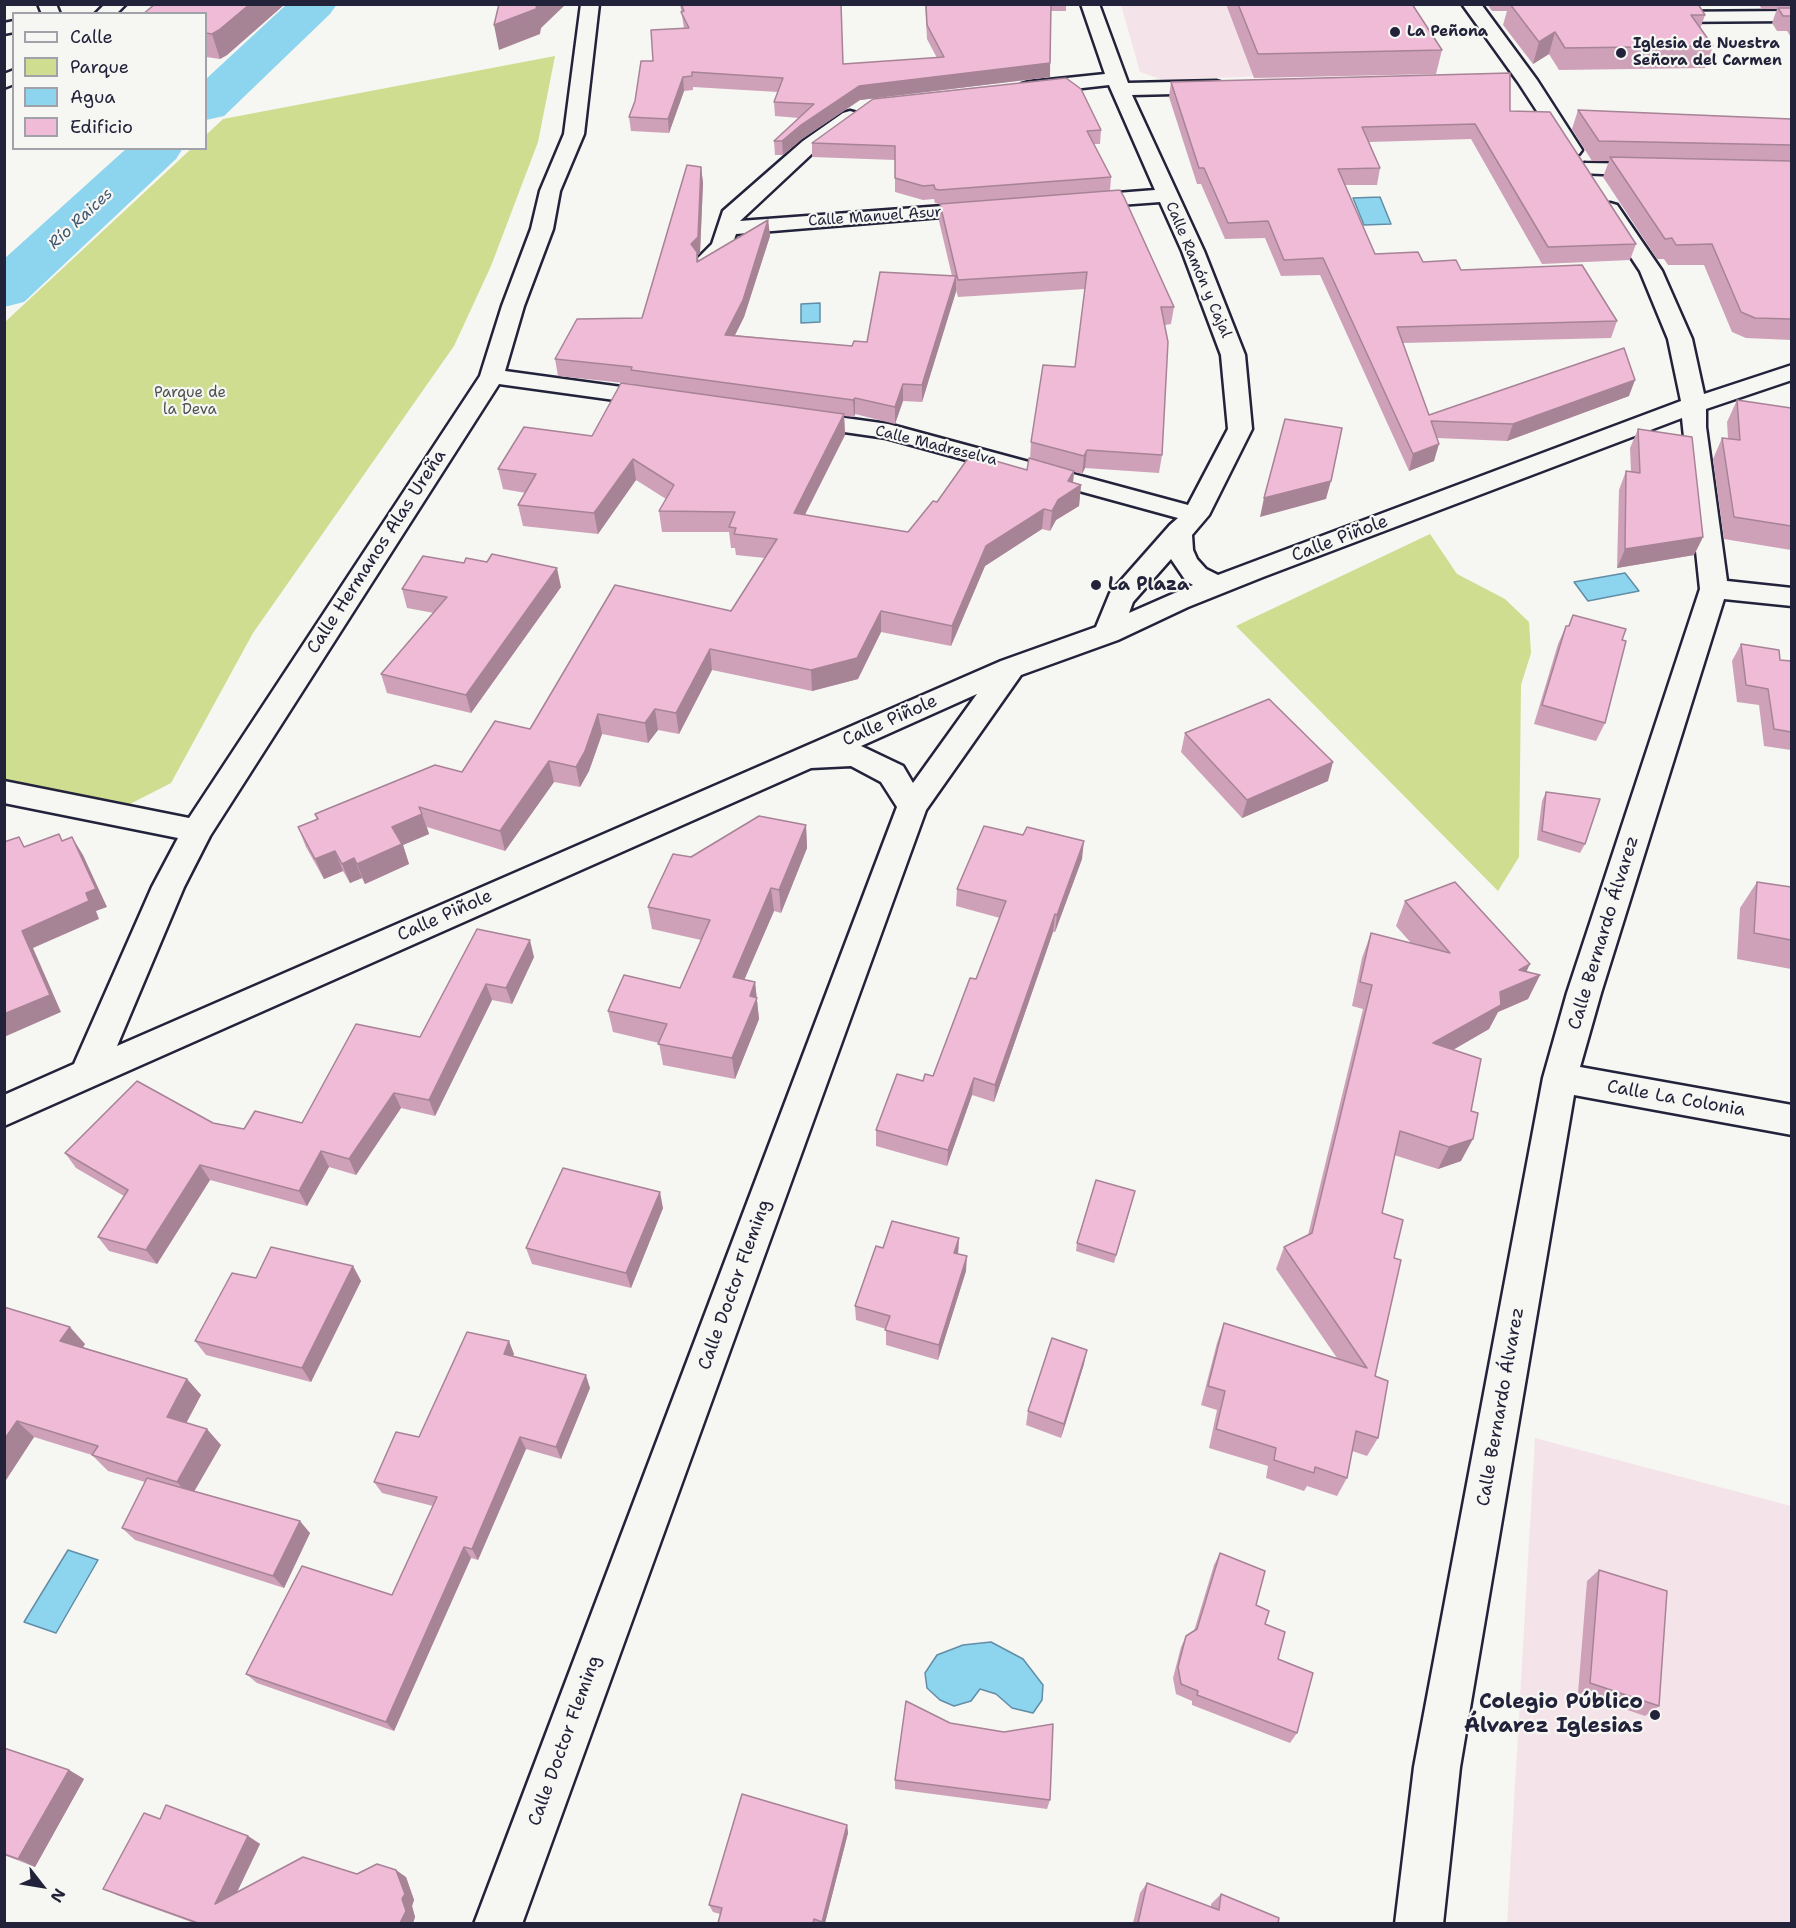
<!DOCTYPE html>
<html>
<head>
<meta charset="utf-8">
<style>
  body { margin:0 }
  #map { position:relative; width:1796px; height:1928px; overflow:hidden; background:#f6f6f2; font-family:"Shantell Sans",sans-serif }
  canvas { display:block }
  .frame { position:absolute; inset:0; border:6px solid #22223b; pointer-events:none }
  .legend { position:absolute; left:12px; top:12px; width:195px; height:138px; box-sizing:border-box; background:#f6f6f2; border:2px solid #a1a1a9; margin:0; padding:8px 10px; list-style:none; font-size:18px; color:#22223b }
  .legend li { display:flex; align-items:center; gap:12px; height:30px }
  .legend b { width:30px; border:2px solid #a1a1a9 }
  .north { position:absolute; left:12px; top:1856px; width:60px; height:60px; -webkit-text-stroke:4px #f6f6f2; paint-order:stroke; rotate:121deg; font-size:16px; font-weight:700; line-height:24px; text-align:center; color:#22223b }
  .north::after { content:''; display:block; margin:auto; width:21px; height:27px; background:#22223b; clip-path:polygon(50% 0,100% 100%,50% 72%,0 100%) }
</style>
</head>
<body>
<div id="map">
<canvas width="1796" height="1928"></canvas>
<div class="frame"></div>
<ul class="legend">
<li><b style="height:8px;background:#f6f6f2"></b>Calle</li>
<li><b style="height:16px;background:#cedd90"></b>Parque</li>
<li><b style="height:16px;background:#8dd5ee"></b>Agua</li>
<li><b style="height:16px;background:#efbbd7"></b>Edificio</li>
</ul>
<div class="north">N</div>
</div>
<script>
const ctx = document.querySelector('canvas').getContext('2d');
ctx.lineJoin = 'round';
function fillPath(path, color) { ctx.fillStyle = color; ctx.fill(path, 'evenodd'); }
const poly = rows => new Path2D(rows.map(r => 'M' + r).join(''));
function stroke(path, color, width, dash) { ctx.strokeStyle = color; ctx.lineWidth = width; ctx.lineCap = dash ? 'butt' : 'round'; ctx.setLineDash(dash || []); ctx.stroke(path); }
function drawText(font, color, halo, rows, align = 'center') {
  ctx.font = font + ' "Shantell Sans",sans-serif'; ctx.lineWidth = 4.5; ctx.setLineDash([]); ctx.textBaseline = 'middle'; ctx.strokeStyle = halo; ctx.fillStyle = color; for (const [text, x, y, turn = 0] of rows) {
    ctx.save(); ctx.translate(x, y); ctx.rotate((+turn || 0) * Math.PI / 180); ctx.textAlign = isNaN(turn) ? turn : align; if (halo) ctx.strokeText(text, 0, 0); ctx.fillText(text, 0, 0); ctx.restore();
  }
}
const built = poly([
  [1121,5,1272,5,1291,75,1163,80,1140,72],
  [1535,1438,1791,1506,1791,1923,1507,1924]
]);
const green = poly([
  [555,56,538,142,491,266,454,346,253,633,171,783,128,805,5,779,5,322,191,149,206,148,206,135,223,119],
  [1430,534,1457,574,1505,599,1529,622,1531,653,1521,685,1519,857,1498,891,1236,626]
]);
const water = poly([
  [1380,197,1391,224,1364,225,1353,198,1380,197],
  [820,303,820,322,801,323,801,304,820,303],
  [1625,573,1639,591,1588,601,1574,582,1625,573],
  [68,1550,98,1560,56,1633,24,1622,68,1550],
  [991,1642,1023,1659,1043,1685,1042,1700,1033,1713,1012,1708,996,1694,980,1689,971,1701,954,1706,940,1700,927,1688,925,1673,937,1655,963,1645,991,1642]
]);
const river = poly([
  [287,4,337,4,330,14,224,116,206,120,206,79,287,4],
  [127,148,183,148,176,159,24,302,4,307,4,259,127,148]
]);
const minor = poly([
  [38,4,56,4,60,14,42,14,38,4],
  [581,4,599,4,584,134,560,191,553,229,524,306,505,371,658,392,667,394,670,399,667,404,658,406,499,384,210,836,184,887,117,1046,1001,661,1096,627,1110,593,1170,525,1178,518,886,438,802,426,793,424,790,419,793,414,802,412,888,424,1188,505,1228,429,1221,355,1182,251,1160,202,1079,208,1072,206,1068,202,1072,198,1079,196,1155,190,1109,85,1029,94,1022,92,1019,88,1022,84,1029,82,1105,74,1081,4,1099,4,1128,83,1216,81,1223,83,1226,87,1223,91,1216,93,1132,95,1204,251,1245,355,1252,429,1209,515,1192,535,1193,550,1197,559,1206,569,1218,575,1681,401,1668,339,1640,271,1599,209,1603,205,1610,203,1617,205,1662,271,1692,339,1704,394,1792,365,1792,380,1706,409,1706,427,1727,581,1792,588,1792,606,1724,599,1601,993,1580,1067,1792,1105,1792,1135,1574,1095,1460,1767,1443,1924,1395,1924,1414,1767,1543,1078,1567,993,1700,589,1682,418,1263,577,1188,607,1118,640,1021,675,926,810,522,1924,474,1924,897,807,881,782,851,766,811,768,4,1126,4,1095,74,1064,152,887,178,838,4,803,4,781,189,818,480,376,502,306,531,229,540,191,564,134,581,4],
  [1171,559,1186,581,1193,585,1129,613,1133,602,1171,559],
  [977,694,913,783,903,766,861,746,977,694],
  [1462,4,1481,4,1537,80,1582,150,1579,154,1565,154,1518,82,1462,4],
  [1792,11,1792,21,1661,22,1655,21,1652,17,1655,13,1661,12,1792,11],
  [14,21,14,32,4,34,4,23,14,21],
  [850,111,857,113,860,117,857,121,817,149,740,221,983,203,990,205,994,209,990,213,736,234,730,251,714,266,706,268,698,266,695,261,712,244,723,211,803,141,843,113,850,111],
  [1585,163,1652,164,1659,166,1662,170,1659,174,1652,176,1578,173,1575,169,1578,165,1585,163]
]);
const major = poly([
  [105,4,126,4,116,14,95,14,105,4],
  [14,70,14,84,4,88,4,74,14,70]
]);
const wall = poly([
  [155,4,285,4,227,55,220,59,206,57,206,14],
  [680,4,841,4,843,64,937,58,927,39,925,4,1066,4,1066,11,1051,11,1050,77,860,100,802,139,783,155,775,155,774,141,799,118,775,116,774,102,778,92,693,87,693,90,684,91,669,133,631,131,629,117,653,61,684,28],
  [1226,4,1412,4,1442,50,1436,74,1254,78],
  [1487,4,1698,4,1705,15,1700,29,1713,46,1705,68,1559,70,1549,54,1533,64,1503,25,1507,11,1492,11],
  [1758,4,1791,4,1791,37,1787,31,1777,31,1772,23,1777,9,1762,9],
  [1171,82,1510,111,1636,244,1630,260,1542,264,1471,139,1369,142,1380,168,1377,185,1345,185,1375,254,1423,262,1461,270,1617,321,1611,338,1403,343,1429,415,1629,396,1507,441,1437,438,1434,461,1409,471,1320,275,1281,276,1265,238,1225,239,1201,184,1197,184,1169,97],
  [1578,110,1791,119,1791,340,1746,338,1732,332,1704,265,1668,265,1664,259,1657,259,1603,177,1609,161,1592,161,1572,129],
  [1101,130,1100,144,1094,144,1111,177,1110,191,1174,307,1171,324,1165,325,1162,455,1159,473,1085,468,1082,474,1074,472,1073,483,1081,485,1079,506,1056,520,1050,531,1042,529,985,566,951,646,881,632,858,679,812,691,712,670,679,734,658,730,648,743,602,734,589,771,580,787,554,782,505,851,427,827,429,834,403,845,409,864,365,884,362,878,350,883,343,871,324,879,306,847,298,827,317,819,315,814,435,765,462,772,530,729,731,611,765,558,736,555,735,548,731,548,729,532,662,532,659,511,666,499,636,480,598,534,523,526,518,505,526,493,503,489,498,469,592,436,633,385,633,384,558,376,555,359,642,318,701,167,703,183,700,253,698,255,698,261,768,220,770,236,744,317,735,335,852,346,867,342,952,276,939,221,940,204,935,203,934,199,923,200,895,192,895,160,812,157,812,143],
  [1085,289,1075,367,1031,442,1030,459,1027,470,937,502,908,532,805,515,845,435,844,416,854,417,855,414,895,424,903,401,922,402,956,290,958,297],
  [1737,400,1791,408,1791,550,1724,539,1713,459,1722,438,1728,438,1727,422],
  [1638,429,1703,537,1694,555,1617,568,1619,490,1626,471,1631,472,1630,448],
  [561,587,471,713,387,693,381,674,434,613,407,608,402,589],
  [1573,615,1622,640,1605,723,1596,741,1534,724,1558,644,1566,626,1568,626],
  [1741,644,1780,660,1791,661,1791,750,1764,746,1759,705,1737,702,1732,661],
  [1185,733,1328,781,1242,818,1181,752],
  [1546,792,1585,844,1580,853,1537,840,1542,801],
  [806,825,807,848,781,913,774,911,744,980,755,982,759,1019,735,1079,663,1065,659,1043,613,1032,608,1011,680,988,701,940,652,929,648,907,691,857],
  [1082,859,1055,932,1053,932,994,1102,972,1095,947,1166,876,1146,876,1130,923,1081,933,1076,976,979,1000,918,956,906,957,889],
  [1757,882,1791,887,1791,969,1737,959,1740,908],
  [1405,901,1527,971,1540,975,1528,999,1498,1012,1489,1029,1453,1050,1461,1161,1438,1169,1394,1155,1382,1213,1394,1258,1375,1376,1378,1438,1367,1456,1352,1451,1347,1478,1337,1496,1307,1486,1304,1491,1266,1478,1268,1466,1209,1448,1217,1410,1201,1405,1217,1343,1224,1323,1337,1358,1276,1269,1284,1247,1308,1235,1363,1009,1352,1006,1362,958,1371,933,1411,943,1396,926],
  [477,929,534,957,512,1004,492,1000,435,1116,401,1108,356,1175,329,1167,307,1206,210,1180,157,1264,109,1251,98,1237,124,1196,76,1168,65,1153,213,1123,244,1129,302,1123,420,1037],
  [1133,1199,1114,1263,1076,1251,1077,1243],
  [663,1208,631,1288,532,1264,526,1248],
  [959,1238,958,1254,966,1271,938,1360,886,1345,886,1329,856,1320,855,1306,883,1248],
  [353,1266,361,1281,311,1382,206,1355,195,1341,256,1278],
  [4,1307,85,1344,83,1347,187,1379,201,1395,186,1423,221,1445,194,1491,310,1533,284,1588,135,1540,122,1528,145,1482,108,1471,92,1455,34,1437,4,1483],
  [514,1354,513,1356,590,1388,561,1459,526,1449,478,1560,471,1558,394,1731,257,1683,246,1674,392,1595,433,1506,382,1493,374,1482,419,1437],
  [1084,1364,1061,1438,1026,1425,1028,1411],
  [1220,1553,1256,1605,1265,1624,1278,1659,1297,1733,1290,1743,1192,1705,1192,1701,1176,1694,1173,1678,1181,1647,1186,1636,1194,1631,1214,1565],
  [1599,1570,1659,1706,1645,1716,1578,1693,1587,1581],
  [4,1748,69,1770,84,1779,35,1867,4,1855],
  [895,1780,1050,1800,1047,1809,895,1789],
  [160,1819,248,1836,260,1844,237,1892,357,1874,406,1877,414,1900,412,1906,415,1917,413,1923,194,1923,119,1896,103,1889],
  [847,1825,848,1833,825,1923,718,1923,720,1914,713,1912,709,1905],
  [1147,1883,1211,1907,1211,1904,1221,1894,1278,1923,1133,1923,1140,1893]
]);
const shadedWall = poly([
  [250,4,285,4,227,55,220,59,212,34],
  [537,4,564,4,564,6,541,28,540,34,499,50,494,25],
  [1555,32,1549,54,1533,64,1539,42],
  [1050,63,1050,77,860,100,802,139,783,155,782,141,801,125,859,86],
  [683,77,684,91,669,133,668,119],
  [701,167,703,183,700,253,698,255,699,269,691,244],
  [768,220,770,236,744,317,727,351,725,335],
  [956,276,956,292,922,402,922,385],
  [1635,380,1629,396,1507,441,1513,424],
  [903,384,903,401,895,424,895,407],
  [855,398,855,414,854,417,853,400],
  [844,414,845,435,795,534,794,513],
  [1439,444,1434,461,1409,471,1413,454],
  [1087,450,1085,468,1082,474,1084,456],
  [633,459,636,480,598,534,594,513],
  [1074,471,1072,491,1081,485,1079,506,1056,520,1050,531,1052,511],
  [1331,481,1326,499,1260,517,1264,498],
  [1044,509,1042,529,985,566,951,646,952,626,986,546],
  [1703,537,1694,555,1617,568,1625,549],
  [557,568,561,587,471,713,466,695],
  [881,611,881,632,858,679,812,691,811,670],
  [710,649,712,670,679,734,676,713],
  [655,709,658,730,648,743,645,723],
  [598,714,602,734,589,771,580,787,576,767],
  [549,761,554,782,505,851,500,831],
  [1333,762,1328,781,1242,818,1247,800],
  [422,814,429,834,403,845,409,864,365,884,357,864,392,827],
  [806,825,807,848,781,913,779,890],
  [72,837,83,855,107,907,96,911,99,919,33,948,61,1012,4,1037,4,1014,22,931,86,893],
  [1084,841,1082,859,1055,932,1057,915],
  [335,851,343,871,324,879,315,859],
  [354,858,362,878,350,883,342,864],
  [771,888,774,911,736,999,733,977],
  [1055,914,1053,932,994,1102,995,1085],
  [530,940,534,957,512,1004,506,988],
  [1530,964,1521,983,1540,975,1528,999,1498,1012,1489,1029,1423,1067,1433,1043,1500,992,1519,970],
  [755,982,759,1019,735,1079,732,1058,750,996],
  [486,984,492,1000,435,1116,429,1100],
  [974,1078,972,1095,947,1166,948,1150],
  [394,1093,401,1108,356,1175,349,1159],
  [1473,1139,1461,1161,1438,1169,1449,1147],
  [321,1151,329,1167,307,1206,299,1191],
  [200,1165,210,1180,157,1264,146,1250],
  [660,1192,663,1208,631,1288,626,1273],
  [959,1238,958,1254,954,1253],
  [967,1256,966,1271,938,1360,939,1345],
  [353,1266,361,1281,311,1382,302,1368],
  [70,1327,85,1344,76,1358,60,1341],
  [509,1341,514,1354,509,1366,504,1354],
  [1087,1350,1084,1364,1061,1438,1064,1424],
  [586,1375,590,1388,561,1459,556,1447],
  [187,1379,201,1395,181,1433,167,1417],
  [17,1421,34,1437,4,1483,4,1440],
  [207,1429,221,1445,191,1497,177,1482],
  [520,1437,526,1449,478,1560,472,1549],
  [300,1521,310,1533,284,1588,273,1576],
  [464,1547,471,1558,394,1731,386,1722],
  [69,1770,84,1779,35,1867,18,1859],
  [847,1825,848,1833,825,1923,823,1923,822,1922],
  [248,1836,260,1844,228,1911,215,1904],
  [396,1870,406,1877,414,1900,412,1906,415,1917,413,1923,400,1923,402,1899]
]);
const building = poly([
  [155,4,250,4,219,30,212,34,206,33,206,14,143,14,155,4],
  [499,4,537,4,536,9,494,25,499,4],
  [681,4,841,4,843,64,944,57,927,25,926,4,1051,4,1050,63,859,86,801,125,782,141,774,141,814,104,774,102,783,78,692,72,692,76,683,77,668,119,629,117,635,101,641,61,653,61,651,30,689,28,681,12,684,11,681,4],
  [1238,4,1412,4,1442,50,1258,54,1238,4],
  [1510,4,1698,4,1705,15,1691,15,1713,46,1565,48,1555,32,1539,42,1510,4],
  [1778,8,1791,8,1791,16,1783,16,1778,8],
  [1510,73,1510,111,1550,112,1636,244,1548,247,1475,124,1362,127,1380,168,1338,169,1375,254,1418,252,1423,262,1456,260,1461,270,1582,265,1617,321,1397,327,1429,415,1624,348,1635,380,1513,424,1431,421,1439,444,1413,454,1323,258,1284,260,1268,221,1228,223,1204,168,1199,168,1171,82,1510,73],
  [1066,78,1081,89,1101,130,1087,131,1111,177,939,190,935,189,934,185,923,186,895,178,895,146,812,143,873,99,1066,78],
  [1578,110,1791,119,1791,145,1599,141,1578,110],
  [1610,157,1791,161,1791,319,1755,318,1741,312,1712,244,1676,245,1672,238,1665,239,1610,157],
  [687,165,701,167,698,237,691,244,697,252,697,262,768,220,743,300,725,335,852,346,854,341,867,342,880,272,956,276,922,385,903,384,895,407,855,398,853,400,631,370,632,367,555,359,577,319,642,318,687,165],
  [1120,190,1124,197,1174,307,1161,307,1168,342,1162,455,1087,450,1084,456,1031,442,1043,365,1075,367,1087,272,958,280,940,204,1120,190],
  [621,383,844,414,794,513,908,532,933,501,937,502,971,454,1027,470,1029,458,1074,471,1068,481,1081,485,1058,500,1052,511,1044,509,986,546,952,626,881,611,857,658,811,670,710,649,676,713,655,709,645,723,598,714,585,751,576,767,549,761,500,831,419,807,422,814,392,827,402,844,357,864,354,858,342,864,335,851,315,859,298,827,318,819,315,814,435,765,462,772,495,721,530,729,615,585,731,611,777,539,734,534,736,528,729,527,735,512,659,511,674,485,633,459,594,513,518,505,536,474,498,469,524,427,592,436,621,383],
  [1737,400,1791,408,1791,526,1734,517,1722,438,1740,440,1737,400],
  [1285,419,1342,428,1331,481,1264,498,1285,419],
  [1638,429,1692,437,1703,537,1625,549,1626,471,1640,473,1638,429],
  [492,554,557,568,466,695,381,674,447,597,402,589,423,556,464,563,466,558,487,562,492,554],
  [1573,615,1626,629,1622,640,1626,641,1605,723,1542,705,1566,626,1569,626,1573,615],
  [1741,644,1779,650,1780,660,1791,661,1791,732,1774,729,1768,689,1746,685,1741,644],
  [1269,699,1333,762,1247,800,1185,733,1269,699],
  [1546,792,1600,799,1585,844,1542,831,1546,792],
  [759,816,806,825,779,890,771,888,733,977,755,982,750,996,757,998,732,1058,658,1044,667,1024,608,1011,624,975,680,988,710,920,648,907,673,854,691,857,759,816],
  [984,826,1023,835,1027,827,1084,841,1057,915,1055,914,995,1085,974,1078,948,1150,876,1130,897,1074,923,1081,925,1074,933,1076,970,978,976,979,1006,901,957,889,984,826],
  [59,834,62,841,72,837,96,889,86,893,89,901,22,931,50,995,4,1014,4,842,19,837,24,847,59,834],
  [1455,882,1530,964,1519,970,1540,975,1500,992,1501,1005,1433,1043,1481,1059,1471,1111,1478,1113,1473,1139,1449,1147,1400,1131,1382,1213,1403,1220,1394,1258,1401,1260,1375,1376,1388,1381,1378,1438,1356,1431,1347,1478,1315,1467,1314,1473,1274,1460,1276,1448,1216,1429,1225,1391,1208,1386,1224,1323,1367,1368,1284,1247,1312,1233,1372,985,1360,982,1371,933,1450,953,1405,901,1455,882],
  [1757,882,1791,887,1791,940,1754,933,1757,882],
  [477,929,530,940,506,988,486,984,429,1100,394,1093,349,1159,321,1151,299,1191,200,1165,146,1250,98,1237,128,1190,65,1153,137,1081,213,1123,244,1129,255,1111,302,1123,356,1024,420,1037,477,929],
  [563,1168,660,1192,626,1273,526,1248,563,1168],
  [1096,1180,1135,1191,1116,1255,1077,1243,1096,1180],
  [892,1221,959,1238,954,1253,967,1256,939,1345,885,1330,890,1316,855,1306,876,1246,883,1248,892,1221],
  [271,1247,353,1266,302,1368,195,1341,232,1273,256,1278,271,1247],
  [4,1307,70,1327,60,1341,187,1379,167,1417,207,1429,177,1482,92,1455,98,1446,17,1421,4,1440,4,1307],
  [467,1332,509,1341,504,1354,586,1375,556,1447,520,1437,472,1549,464,1547,386,1722,246,1674,302,1566,392,1595,437,1497,374,1482,396,1432,419,1437,467,1332],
  [1052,1338,1087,1350,1064,1424,1028,1411,1052,1338],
  [147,1478,300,1521,273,1576,122,1528,147,1478],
  [1220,1553,1265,1571,1256,1605,1269,1611,1265,1624,1285,1632,1278,1659,1313,1673,1297,1733,1197,1695,1198,1691,1181,1684,1178,1667,1186,1636,1197,1629,1220,1553],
  [1599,1570,1667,1591,1659,1706,1590,1683,1599,1570],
  [906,1701,950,1723,1004,1732,1053,1724,1050,1800,895,1780,906,1701],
  [4,1748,69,1770,18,1859,4,1854,4,1748],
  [742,1794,847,1825,822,1922,814,1919,813,1923,718,1923,722,1908,709,1905,742,1794],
  [166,1805,248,1836,215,1904,303,1857,357,1874,377,1864,396,1870,405,1894,402,1899,406,1911,400,1923,198,1923,103,1889,144,1813,160,1819,166,1805],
  [1147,1883,1219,1910,1221,1894,1279,1918,1278,1923,1138,1923,1147,1883]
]);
const markers = [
  [1395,32,6,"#22223b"],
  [1621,53,6,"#22223b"],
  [1096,585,6,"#22223b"],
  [1655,1715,6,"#22223b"]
];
const farPoinames = [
  ["La Peñona",1407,32],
  ["Iglesia de Nuestra",1633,44],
  ["Señora del Carmen",1633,61]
];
const farStreetnames = [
  ["Calle Manuel Asur",875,217,-4],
  ["Calle Ramón y Cajal",1198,270,67],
  ["Calle Madreselva",936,446,14]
];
const farParknames = [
  ["Parque de",190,393],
  ["la Deva",190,410]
];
const farWaternames = [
  ["Río Raices",81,219,-43]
];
const streetNames = [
  ["Calle Piñole",1340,539,-21],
  ["Calle Hermanos Alas Ureña",377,552,-57],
  ["Calle Piñole",890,721,-24],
  ["Calle Piñole",445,916,-24],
  ["Calle Bernardo Álvarez",1604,933,-73],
  ["Calle La Colonia",1676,1099,10],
  ["Calle Doctor Fleming",735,1285,-70],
  ["Calle Bernardo Álvarez",1501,1407,-80],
  ["Calle Doctor Fleming",565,1741,-70]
];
const poiNames = [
  ["La Plaza",1108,585]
];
const nearPoinames = [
  ["Colegio Público",1643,1703],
  ["Álvarez Iglesias",1643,1727]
];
fillPath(built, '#f4e4ea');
fillPath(green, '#cedd90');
fillPath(water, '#8dd5ee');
stroke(water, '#628da6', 1.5);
fillPath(river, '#8dd5ee');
stroke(minor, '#22223b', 5);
stroke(major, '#22223b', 5);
fillPath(minor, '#f6f6f2');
fillPath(major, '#f6f6f2');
fillPath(wall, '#cea1b9');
fillPath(shadedWall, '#a78396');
fillPath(building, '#efbbd7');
stroke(building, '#a78396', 1.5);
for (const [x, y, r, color] of markers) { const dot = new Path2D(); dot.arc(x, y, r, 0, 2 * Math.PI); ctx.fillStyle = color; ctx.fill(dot); stroke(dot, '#f6f6f2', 2); }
drawText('bold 15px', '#22223b', '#f6f6f2', farPoinames, 'left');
drawText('15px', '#22223b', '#f6f6f2', farStreetnames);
drawText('15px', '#4d5150', '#f6f6f2', farParknames);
drawText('italic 16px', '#425871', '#f6f6f2', farWaternames);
drawText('18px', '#22223b', '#f6f6f2', streetNames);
drawText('bold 18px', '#22223b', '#f6f6f2', poiNames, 'left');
drawText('bold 21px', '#22223b', '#f6f6f2', nearPoinames, 'right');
</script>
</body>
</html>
